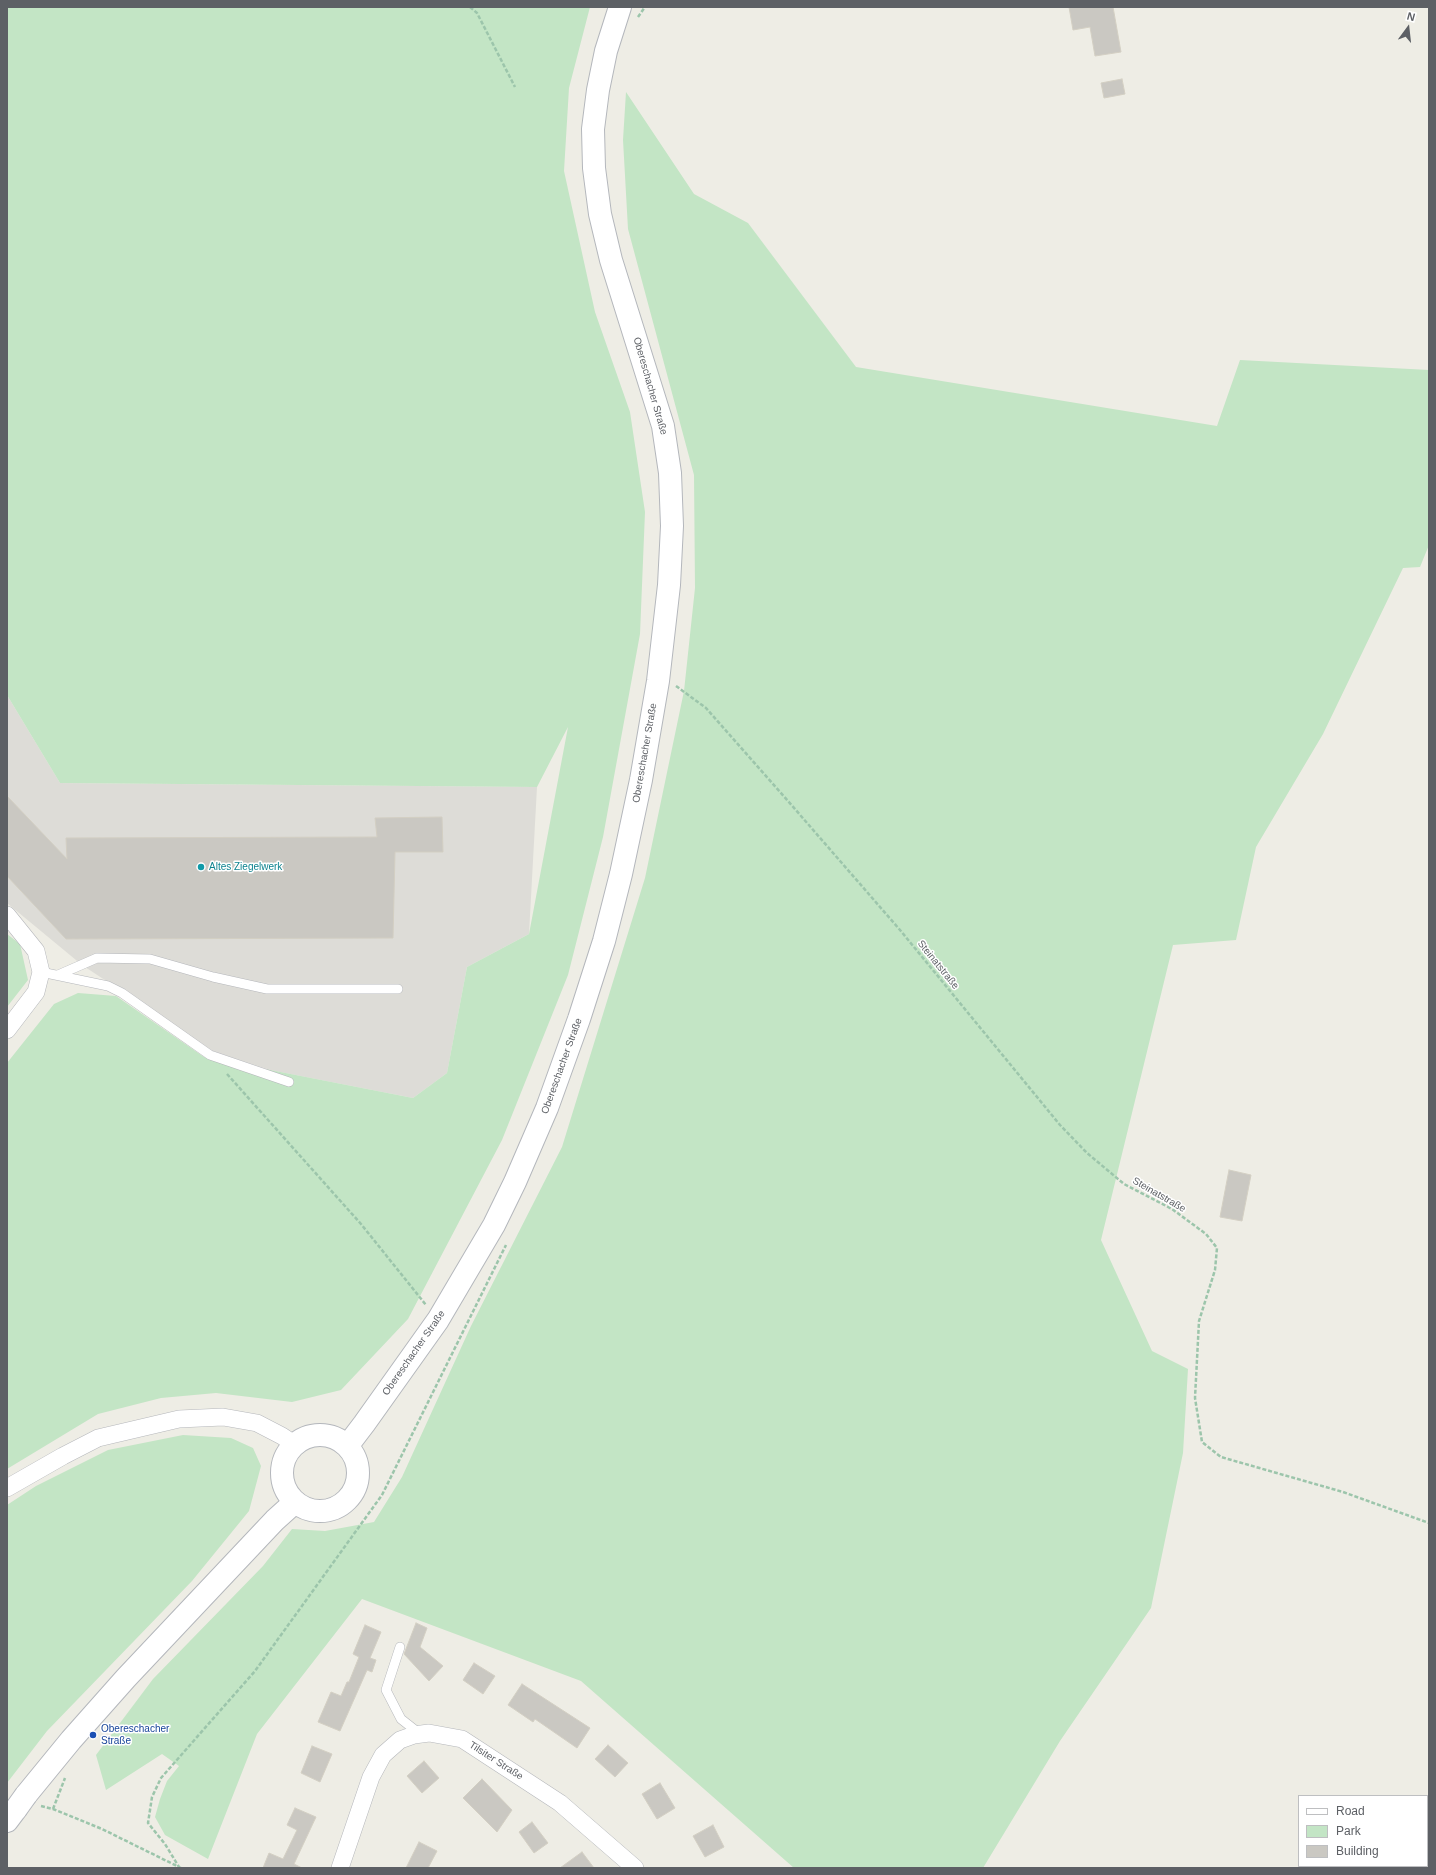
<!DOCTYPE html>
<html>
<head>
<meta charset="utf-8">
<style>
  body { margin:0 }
  #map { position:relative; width:1436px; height:1875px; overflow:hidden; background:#eeede5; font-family:Helvetica,sans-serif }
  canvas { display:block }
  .frame { position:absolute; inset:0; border:8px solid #5d6065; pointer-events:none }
  .legend { position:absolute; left:1298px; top:1795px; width:130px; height:72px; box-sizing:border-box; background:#fff; border:1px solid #bebfc1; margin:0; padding:5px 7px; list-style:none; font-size:12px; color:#5d6065 }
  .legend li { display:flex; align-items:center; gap:8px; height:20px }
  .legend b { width:20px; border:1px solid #bebfc1 }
  .north { position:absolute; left:1388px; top:8px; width:40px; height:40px; -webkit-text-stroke:3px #fff; paint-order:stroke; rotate:15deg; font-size:11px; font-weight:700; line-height:16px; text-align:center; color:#5d6065 }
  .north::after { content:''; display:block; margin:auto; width:14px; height:18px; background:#5d6065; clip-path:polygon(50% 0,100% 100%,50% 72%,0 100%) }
</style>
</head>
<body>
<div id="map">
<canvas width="1436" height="1875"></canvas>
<div class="frame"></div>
<ul class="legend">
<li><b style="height:5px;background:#fff"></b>Road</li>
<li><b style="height:11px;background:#c3e5c5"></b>Park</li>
<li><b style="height:11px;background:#cac8c2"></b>Building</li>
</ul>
<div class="north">N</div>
</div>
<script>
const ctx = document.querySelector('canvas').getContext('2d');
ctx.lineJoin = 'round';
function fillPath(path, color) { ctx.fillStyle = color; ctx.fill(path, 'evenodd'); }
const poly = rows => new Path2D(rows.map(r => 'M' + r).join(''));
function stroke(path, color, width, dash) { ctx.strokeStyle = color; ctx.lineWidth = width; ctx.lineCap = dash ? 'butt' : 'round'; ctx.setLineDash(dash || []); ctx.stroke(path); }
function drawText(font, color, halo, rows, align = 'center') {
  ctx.font = font + ' Helvetica,sans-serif'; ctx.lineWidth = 3; ctx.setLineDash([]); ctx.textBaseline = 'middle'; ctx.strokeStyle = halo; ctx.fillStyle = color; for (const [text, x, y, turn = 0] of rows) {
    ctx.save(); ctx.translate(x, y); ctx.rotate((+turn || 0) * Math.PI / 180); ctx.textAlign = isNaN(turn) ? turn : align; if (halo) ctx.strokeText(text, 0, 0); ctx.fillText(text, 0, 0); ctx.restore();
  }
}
const industrial = poly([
  [7,695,60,783,537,787,529,934,467,967,447,1073,413,1098,270,1070,213,1051,82,965,7,903]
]);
const green = poly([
  [7,7,590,7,569,88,564,171,595,312,630,412,645,512,640,634,603,837,568,975,502,1140,408,1319,341,1390,292,1402,216,1393,161,1398,98,1414,7,1469,7,1063,54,1004,78,993,116,996,204,1057,413,1098,447,1073,467,967,529,934,568,727,537,787,60,783,7,695],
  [626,92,694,194,748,223,856,367,1217,426,1240,360,1429,370,1429,545,1420,567,1403,568,1323,734,1256,847,1236,940,1173,945,1101,1240,1152,1351,1188,1369,1183,1453,1151,1608,1060,1741,983,1868,794,1868,581,1681,362,1599,257,1734,208,1859,165,1835,155,1817,160,1799,167,1781,179,1766,162,1754,106,1790,96,1755,153,1679,263,1566,292,1529,325,1531,374,1522,402,1477,471,1326,562,1147,645,878,684,691,695,588,694,475,628,229,623,140],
  [7,934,20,944,28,980,7,1007],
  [183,1435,231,1438,253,1448,261,1466,249,1511,192,1581,47,1731,7,1783,7,1505,36,1486,108,1450]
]);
const building = poly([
  [1069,7,1113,7,1121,52,1095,56,1090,27,1073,30,1069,7],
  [1122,79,1125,94,1104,98,1101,83,1122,79],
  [7,796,67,859,66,838,377,837,375,818,442,817,443,852,395,852,393,938,66,939,7,876,7,796],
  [1229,1170,1251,1175,1242,1221,1220,1217,1229,1170],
  [416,1623,427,1628,420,1647,443,1666,429,1681,404,1654,416,1623],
  [365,1625,381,1632,370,1658,376,1660,372,1672,367,1670,340,1731,318,1722,331,1692,341,1696,347,1682,349,1682,359,1657,353,1654,365,1625],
  [474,1663,495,1676,483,1694,463,1680,474,1663],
  [522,1684,590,1728,577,1748,535,1719,533,1722,508,1705,522,1684],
  [608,1745,628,1763,615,1777,595,1759,608,1745],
  [312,1746,332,1754,320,1782,301,1773,312,1746],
  [424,1761,439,1778,422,1793,407,1776,424,1761],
  [482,1779,512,1810,497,1832,463,1798,482,1779],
  [660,1783,675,1808,657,1819,642,1794,660,1783],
  [295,1808,316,1817,294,1864,302,1868,263,1868,269,1853,283,1859,297,1830,287,1825,295,1808],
  [532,1822,548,1843,534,1853,519,1832,532,1822],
  [713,1825,724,1847,705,1857,693,1836,713,1825],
  [419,1842,437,1851,428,1868,406,1868,419,1842],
  [582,1852,594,1868,560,1868,582,1852]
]);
const path = poly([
  [470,7,477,13,515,87],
  [638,17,645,7],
  [676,686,706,708,788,801,900,930,1060,1125,1087,1153,1124,1184,1172,1209,1206,1234,1217,1248,1215,1270,1199,1321,1195,1398,1202,1442,1221,1457,1343,1492,1429,1523],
  [227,1074,361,1224,426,1305],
  [41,1806,53,1809,102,1829,181,1868],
  [53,1809,65,1778],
  [178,1868,179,1867,165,1844,148,1823,152,1797,161,1778,255,1671,382,1495,506,1245]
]);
const lane = poly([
  [41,972,108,986,122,993,210,1055,289,1082],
  [58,975,97,958,150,959,213,977,267,989,398,989],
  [400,1647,386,1690,401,1719,420,1734]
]);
const street = poly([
  [7,915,36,951,41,972,36,992,7,1030],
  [7,1488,63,1456,98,1438,179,1419,223,1417,257,1423,282,1436,294,1444],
  [340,1868,371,1777,383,1755,400,1740,414,1735,429,1733,462,1739,560,1803,635,1868]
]);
const secondary = poly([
  '282 1473a38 38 0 1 1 76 0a38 38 0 1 1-76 0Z',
  [348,1445,364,1424,438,1320,494,1225,515,1182,547,1108,579,1019,604,941,621,874,641,780,658,681,669,585,672,526,670,473,663,426,611,260,600,214,594,168,593,129,598,90,606,51,620,7],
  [26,1795,71,1740,126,1678,275,1520,295,1502],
  [7,1821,16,1809]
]);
const secondaryBridge = poly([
  [16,1809,26,1795]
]);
const markers = [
  [201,867,4,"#0f9aa8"],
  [93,1735,4,"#1a4fb4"]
];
const streetNames = [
  ["Obereschacher Straße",650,386,74],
  ["Obereschacher Straße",645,753,-80],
  ["Steinatstraße",938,965,51],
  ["Obereschacher Straße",562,1066,-70],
  ["Steinatstraße",1159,1195,30],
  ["Obereschacher Straße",414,1353,-55],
  ["Tilsiter Straße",496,1761,33]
];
const cultureNames = [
  ["Altes Ziegelwerk",209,867]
];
const transitNames = [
  ["Obereschacher",101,1729],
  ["Straße",101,1741]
];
fillPath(industrial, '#dddcd7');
fillPath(green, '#c3e5c5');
fillPath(building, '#cac8c2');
stroke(building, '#d3cfc3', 1);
stroke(lane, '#b5b7bb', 10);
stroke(street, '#b5b7bb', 18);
stroke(secondary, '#b4b7bc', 24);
stroke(path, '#9cc5ab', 2.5, [4, 2]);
stroke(lane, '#fff', 9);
stroke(street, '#fff', 17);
stroke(secondary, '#fff', 22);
stroke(secondaryBridge, '#b4b7bc', 24, []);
stroke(secondaryBridge, '#fff', 22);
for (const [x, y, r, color] of markers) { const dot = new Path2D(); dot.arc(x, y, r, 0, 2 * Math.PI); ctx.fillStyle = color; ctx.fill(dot); stroke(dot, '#fff', 1.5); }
drawText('10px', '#5d6065', '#fff', streetNames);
drawText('10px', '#0d838f', '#fff', cultureNames, 'left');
drawText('10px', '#164399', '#fff', transitNames, 'left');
</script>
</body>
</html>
